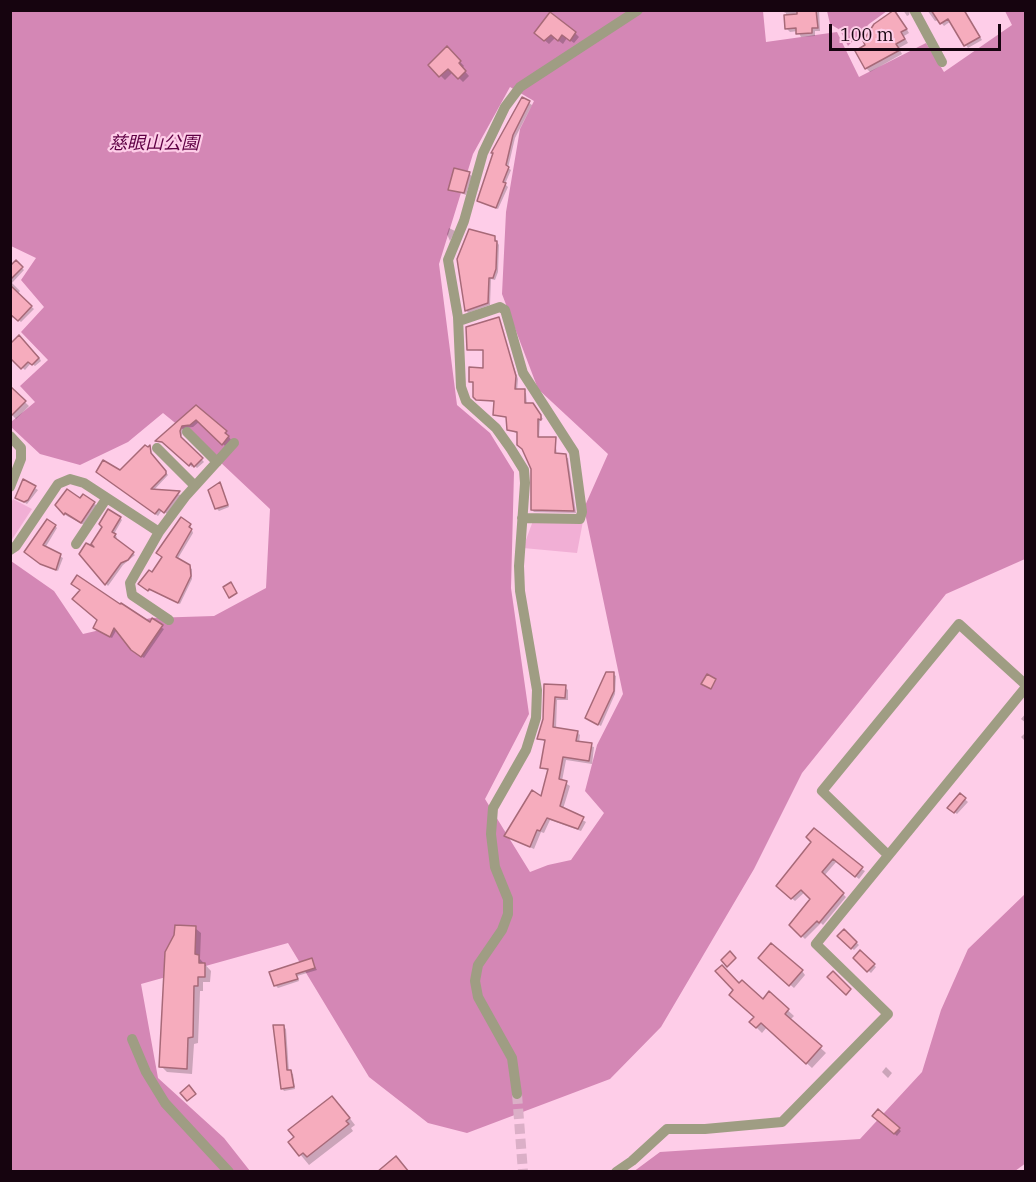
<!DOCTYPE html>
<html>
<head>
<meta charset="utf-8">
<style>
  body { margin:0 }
  #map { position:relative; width:1036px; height:1182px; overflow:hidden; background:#fecde8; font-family:"IBM Plex Serif",serif }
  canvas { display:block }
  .frame { position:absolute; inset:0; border:12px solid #16040f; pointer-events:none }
  .scale { position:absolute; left:829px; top:24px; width:172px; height:27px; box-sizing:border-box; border:3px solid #16040f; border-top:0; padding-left:8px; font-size:18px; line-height:21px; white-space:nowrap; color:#16040f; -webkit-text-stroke:4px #fecde8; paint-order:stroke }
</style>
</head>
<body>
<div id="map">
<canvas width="1036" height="1182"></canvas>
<div class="frame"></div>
<div class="scale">100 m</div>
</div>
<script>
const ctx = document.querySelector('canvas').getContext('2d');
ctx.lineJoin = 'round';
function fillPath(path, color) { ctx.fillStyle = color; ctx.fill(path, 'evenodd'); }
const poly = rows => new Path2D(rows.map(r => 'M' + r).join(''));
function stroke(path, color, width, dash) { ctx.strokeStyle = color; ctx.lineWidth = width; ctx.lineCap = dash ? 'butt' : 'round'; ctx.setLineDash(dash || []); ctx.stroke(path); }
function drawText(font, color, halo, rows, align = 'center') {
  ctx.font = font + ' "IBM Plex Serif","Noto Sans JP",serif'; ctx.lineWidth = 4.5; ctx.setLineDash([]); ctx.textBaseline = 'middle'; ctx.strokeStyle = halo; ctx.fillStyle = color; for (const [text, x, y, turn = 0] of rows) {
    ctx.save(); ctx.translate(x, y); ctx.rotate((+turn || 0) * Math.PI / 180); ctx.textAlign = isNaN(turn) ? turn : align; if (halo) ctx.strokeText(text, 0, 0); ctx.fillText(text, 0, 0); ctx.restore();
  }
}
const green = poly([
  [13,499,32,509,11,541,11,503],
  [534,518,583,521,577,553,523,548]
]);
const forest = poly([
  [11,11,763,11,766,42,837,32,859,77,926,43,944,72,1012,25,1005,11,1025,11,1025,559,946,594,802,773,754,869,661,1027,610,1079,467,1133,428,1123,369,1077,288,943,141,984,158,1078,224,1138,250,1171,11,1171,11,561,54,591,83,634,151,618,214,616,266,588,270,509,201,444,163,413,128,442,80,465,40,454,11,427,11,422,35,402,20,386,48,360,21,332,44,307,21,280,36,258,11,246],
  [510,87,534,101,520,129,506,212,502,294,538,389,608,454,584,508,623,694,597,745,585,791,604,813,571,860,548,865,530,872,485,799,529,714,511,588,514,472,490,433,457,405,439,264,473,154],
  [827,11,827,10,887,11,869,24,848,46,840,30,830,24],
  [1025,894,1026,1163,1015,1171,633,1172,660,1152,860,1139,922,1072,941,1010,968,949]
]);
const shadow = poly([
  [779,10,819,10,820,31,815,31,815,36,801,37,798,31,790,32,786,28,786,13],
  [903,10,910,10,909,15,907,16],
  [927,10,964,10,982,40,968,48,951,21,944,26,939,20,935,21],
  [896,11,909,33,904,36,908,43,899,48,902,54,870,72,866,68,875,25],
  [536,33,575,33,579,37,574,43,567,38,563,44,555,38,549,44],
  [447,48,464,66,462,68,469,76,463,82,453,72,445,80,430,65],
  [523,99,532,105,515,138,508,168,511,170,505,184,508,187,498,209,479,201],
  [469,174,472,176,466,195,450,189],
  [449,228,455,231,450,241,447,234],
  [494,237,499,245,498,272,495,280,491,279,490,305,468,313,466,310],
  [16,263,24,270,12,283,20,291,17,294,34,309,21,322,14,316,10,320,10,268],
  [498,319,518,379,517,391,526,393,527,404,535,407,543,419,540,421,539,438,555,439,557,455,568,458,576,513,534,512,532,510,533,469,518,434,508,429,508,418,495,415,495,402,477,399,474,384,471,382,485,369,485,351,468,349],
  [19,337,39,357,41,361,35,366,31,363,25,370,10,356],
  [10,388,29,406,16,419,10,413],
  [196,407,226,432,231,440,225,446,200,421,193,427,184,428,181,437,204,462,197,468,194,465,192,467,166,444,157,441],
  [150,447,153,457,168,475,154,490,181,495,167,514,162,510,158,516,100,475,121,471],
  [24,481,38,490,27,504,15,497],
  [220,484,229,507,219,511,216,508],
  [80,500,97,505,84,525,67,516,56,505],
  [120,518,122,520,114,534,117,537,115,540,135,555,123,565,108,586,81,554,99,551],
  [190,525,193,533,177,560,192,569,192,579,180,604,142,586],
  [55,526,57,528,45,548,63,558,58,571,28,554],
  [120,606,164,629,144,658,135,652,117,629,112,638,94,628],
  [613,674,616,676,615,694,601,726,587,718],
  [545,686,565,687,568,690,568,700,557,700,556,729,577,732,580,735,579,743,594,747,592,764,566,760,562,781,570,786,563,809,586,822,581,831,550,820,544,833,541,832,534,849,506,836,542,798,549,771,542,767,546,742,539,738,545,719],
  [1026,713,1026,723,1021,719],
  [1026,732,1026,742,1021,737],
  [960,795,968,802,957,814,949,807],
  [813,842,865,871,859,879,837,861,824,876,846,897,823,925,821,923,805,939,791,925,812,899,805,892,795,901,778,886],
  [195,928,201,933,200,959,211,971,210,982,203,982,203,991,200,991,198,1043,194,1044,192,1074,167,1072,161,1066],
  [844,931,859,945,854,950,839,936],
  [860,952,876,967,871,973,855,958],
  [311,960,317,970,297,976,299,981,278,988,275,985],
  [764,962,802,971,805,975,794,988],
  [740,985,763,1001,769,993,794,1016,790,1020,826,1053,812,1068,767,1027,762,1033,751,1022,755,1017],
  [283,1026,286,1029,289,1072,293,1074,295,1089,284,1091,282,1088],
  [886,1067,892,1073,888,1078,882,1072],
  [338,1103,355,1125,351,1128,353,1131,309,1165,290,1142],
  [878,1111,901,1131,897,1136,874,1116]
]);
const building = poly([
  [797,10,816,10,818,28,812,28,812,33,796,34,796,28,785,29,784,15,797,14,797,10],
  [894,10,907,29,901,32,905,39,896,44,900,50,865,69,855,51,865,45,863,41,874,24,894,10],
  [931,10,964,10,980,37,964,46,948,19,940,24,931,10],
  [550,12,576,32,570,41,562,35,558,41,551,35,544,41,534,33,550,12],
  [447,46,461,61,459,63,466,71,458,79,448,69,439,77,428,65,447,46],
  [522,97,530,101,513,135,506,165,509,167,503,182,506,183,496,208,477,201,493,153,491,153,522,97],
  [454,168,470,172,464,193,448,190,454,168],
  [469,229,495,236,495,241,497,241,496,269,493,278,489,278,488,303,465,311,457,259,469,229],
  [16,260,23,267,10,280,10,266,16,260],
  [10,285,32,306,18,321,10,314,10,285],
  [499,317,516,376,515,389,525,389,525,403,533,403,541,415,541,420,538,419,538,437,556,437,555,453,566,454,574,511,531,510,531,469,522,449,517,445,517,432,507,430,506,417,493,415,494,401,476,400,473,397,473,382,469,382,469,367,483,368,483,350,467,350,466,327,499,317],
  [19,335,39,358,32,365,28,362,21,369,10,358,10,344,19,335],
  [10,386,26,401,10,417,10,386],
  [196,405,227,431,225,433,229,436,222,445,196,420,190,425,182,426,180,431,181,437,203,458,194,467,191,463,189,466,162,442,155,441,196,405],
  [145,445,148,447,150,445,151,453,166,471,166,474,151,489,180,491,164,513,159,509,155,514,96,472,103,460,120,470,145,445],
  [23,479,36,486,28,500,24,502,15,498,23,479],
  [220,482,228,505,215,509,208,490,220,482],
  [67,489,80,498,83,494,95,502,81,523,65,513,64,515,55,505,67,489],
  [108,509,121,517,112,532,116,534,114,537,134,552,128,560,121,563,105,585,79,554,86,543,94,547,91,544,102,527,99,524,108,509],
  [181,517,191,524,189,527,192,529,176,557,190,565,191,576,178,603,149,589,148,591,138,584,149,570,152,572,162,557,156,553,181,517],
  [47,519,56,525,43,545,61,554,56,570,40,564,24,552,47,519],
  [77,575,120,604,121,603,150,622,152,618,163,625,141,657,131,650,114,628,110,637,93,628,97,620,72,599,80,590,71,584,77,575],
  [231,582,237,593,229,598,223,587,231,582],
  [606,672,614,672,614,691,598,725,585,718,606,672],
  [707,674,716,679,711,689,701,684,707,674],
  [544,684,566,685,565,698,555,697,553,727,578,731,576,741,592,743,589,761,563,757,559,779,567,781,560,806,584,817,578,829,547,818,540,831,537,830,530,847,504,836,532,790,541,796,548,769,540,768,545,740,537,739,543,719,544,684],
  [960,793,966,798,954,813,947,808,960,793],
  [814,828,863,867,855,877,833,859,822,872,844,893,819,923,817,921,801,937,789,925,810,899,801,890,791,899,776,886,811,842,806,837,814,828],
  [175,925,196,926,195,954,199,955,199,963,205,963,205,977,198,977,198,986,194,986,193,1037,188,1038,187,1069,159,1067,165,952,174,935,175,925],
  [844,929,857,942,851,949,837,936,844,929],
  [771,943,803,970,789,986,758,958,771,943],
  [860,950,875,964,867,972,853,958,860,950],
  [730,951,736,958,727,967,721,960,730,951],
  [312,958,315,968,296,974,298,979,274,986,269,972,312,958],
  [722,965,739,983,742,980,763,999,769,991,789,1009,785,1014,822,1046,806,1064,761,1023,756,1028,749,1022,754,1017,729,995,733,990,715,971,722,965],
  [833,971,851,989,846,995,827,977,833,971],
  [273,1025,284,1025,287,1070,291,1070,294,1087,281,1089,273,1025],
  [189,1085,196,1094,187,1101,180,1093,189,1085],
  [332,1096,350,1118,346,1121,349,1124,307,1157,303,1153,299,1156,288,1142,294,1137,288,1130,332,1096],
  [878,1109,900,1128,894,1134,872,1116,878,1109],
  [396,1156,409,1172,377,1172,396,1156]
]);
const minorTunnel = poly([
  [517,1094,523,1172]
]);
const minor = poly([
  [914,10,942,62],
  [459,321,500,307,505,310,523,373,574,452,582,512,580,519,522,518],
  [187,432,217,462],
  [10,436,21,448,21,459,10,487],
  [157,448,195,486],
  [76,544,106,499],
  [10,550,16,546,58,484,70,479,84,483,159,532],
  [169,620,132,595,130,583,159,532,185,497,234,443],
  [888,855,822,791,959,624,1026,685],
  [132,1039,146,1072,165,1103,229,1172],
  [517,1094,512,1058,478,997,475,981,478,965,502,930,508,914,508,899,495,867,491,834,493,808,526,750,536,718,537,690,520,591,519,566,525,483,524,470,511,449,496,428,466,401,461,387,458,317,448,260,464,221,483,153,505,107,520,87,638,10],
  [616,1172,632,1161,667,1129,705,1129,782,1122,888,1014,816,944,1026,687]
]);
const parkNames = [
  ["慈眼山公園",154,144]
];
fillPath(green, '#f1afd5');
fillPath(forest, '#d487b5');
fillPath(shadow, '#0003');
fillPath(building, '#f6acbd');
stroke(building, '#a76978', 1.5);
stroke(minorTunnel, '#dbafc7', 10, [10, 5]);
stroke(minor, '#9f9d83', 10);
drawText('italic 18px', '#5f0044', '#fecde8', parkNames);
</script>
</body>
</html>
